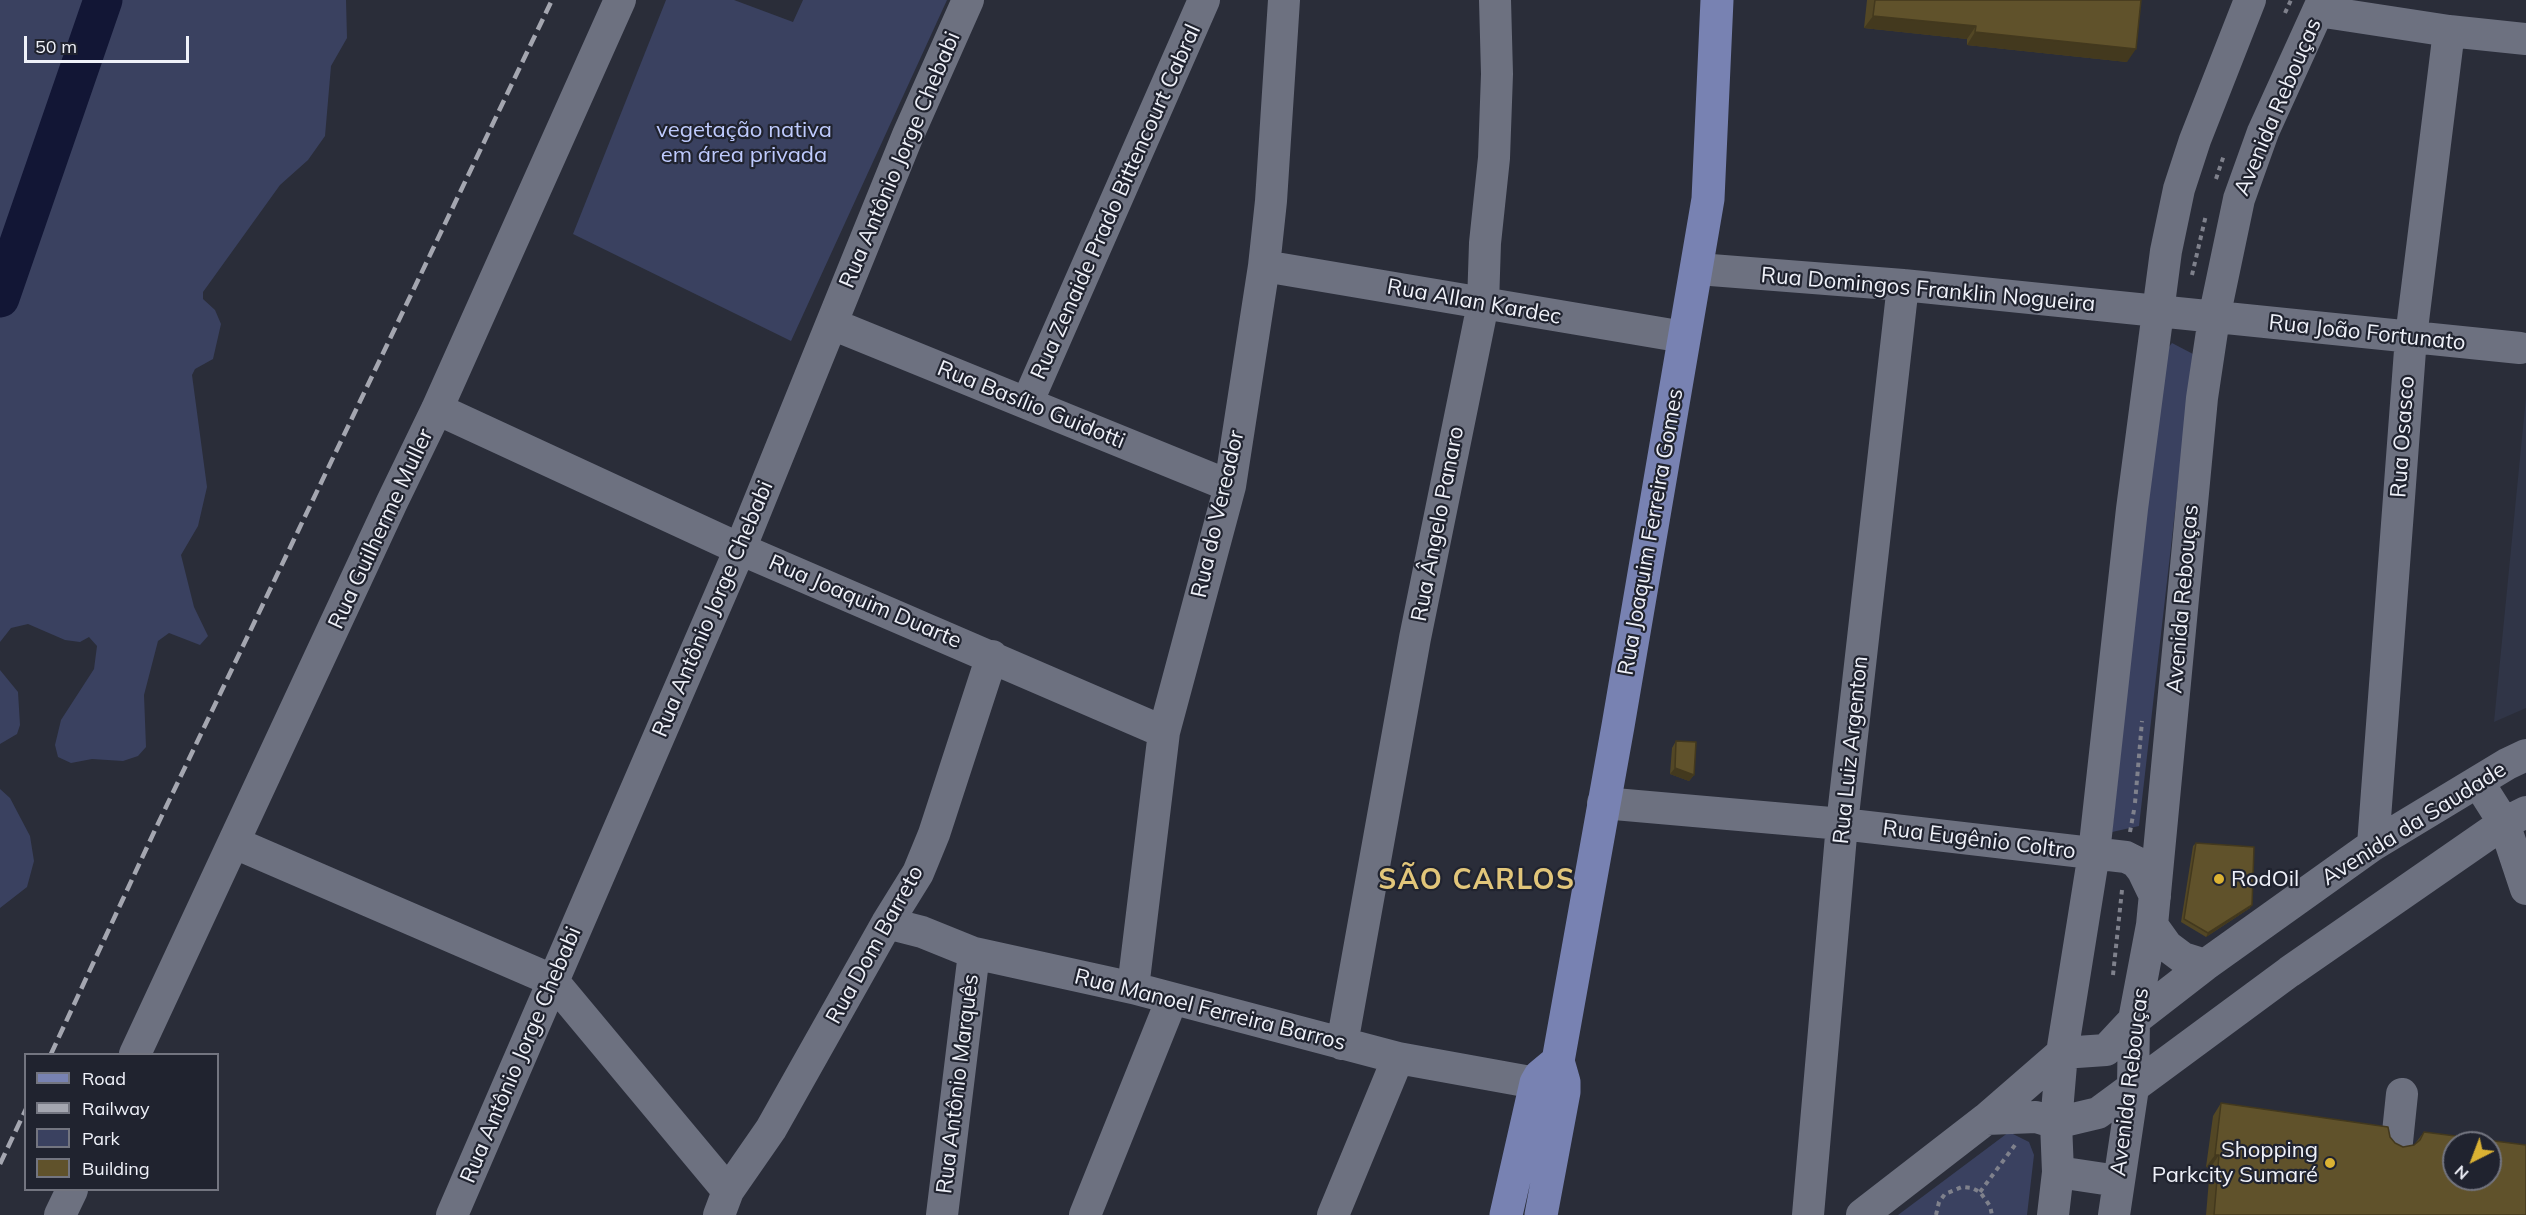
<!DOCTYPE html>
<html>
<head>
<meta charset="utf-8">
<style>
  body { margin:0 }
  #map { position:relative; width:2526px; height:1215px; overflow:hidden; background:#2a2d39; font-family:Mulish,sans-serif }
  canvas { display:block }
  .legend { position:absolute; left:24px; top:1053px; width:195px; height:138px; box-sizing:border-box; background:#20232f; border:2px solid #737580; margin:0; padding:8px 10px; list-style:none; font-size:18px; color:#eff1f9 }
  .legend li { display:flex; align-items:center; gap:12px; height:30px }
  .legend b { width:30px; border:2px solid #737580 }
  .north { position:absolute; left:2442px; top:1131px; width:60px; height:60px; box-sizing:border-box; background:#20232f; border:2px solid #737580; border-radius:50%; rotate:222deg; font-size:16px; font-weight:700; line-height:24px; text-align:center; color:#eff1f9 }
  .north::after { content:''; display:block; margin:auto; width:21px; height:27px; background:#dbb233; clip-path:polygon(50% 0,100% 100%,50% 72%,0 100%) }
  .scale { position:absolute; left:24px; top:36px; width:165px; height:27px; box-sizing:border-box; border:3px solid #eff1f9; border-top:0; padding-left:8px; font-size:18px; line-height:21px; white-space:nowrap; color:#eff1f9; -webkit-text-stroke:4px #20232f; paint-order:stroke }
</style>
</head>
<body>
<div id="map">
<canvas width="2526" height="1215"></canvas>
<ul class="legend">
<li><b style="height:8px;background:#7882b2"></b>Road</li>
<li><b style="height:8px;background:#a4a6b0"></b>Railway</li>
<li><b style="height:16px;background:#3a4160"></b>Park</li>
<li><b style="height:16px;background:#60522b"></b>Building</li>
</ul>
<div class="north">N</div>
<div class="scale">50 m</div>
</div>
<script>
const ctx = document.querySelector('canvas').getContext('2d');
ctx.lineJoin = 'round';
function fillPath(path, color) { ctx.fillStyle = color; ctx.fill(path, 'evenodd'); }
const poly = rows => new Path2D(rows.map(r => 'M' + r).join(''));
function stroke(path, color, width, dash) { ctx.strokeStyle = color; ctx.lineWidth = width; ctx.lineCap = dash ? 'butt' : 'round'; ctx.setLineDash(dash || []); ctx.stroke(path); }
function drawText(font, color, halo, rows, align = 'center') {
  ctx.font = font + ' Mulish,sans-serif'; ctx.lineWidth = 4.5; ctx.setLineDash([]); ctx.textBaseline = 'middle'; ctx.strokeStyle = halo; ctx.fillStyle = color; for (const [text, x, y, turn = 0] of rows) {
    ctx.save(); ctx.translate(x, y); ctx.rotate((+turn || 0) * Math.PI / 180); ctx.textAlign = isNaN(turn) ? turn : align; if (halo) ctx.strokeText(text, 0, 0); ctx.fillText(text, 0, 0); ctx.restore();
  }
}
const built = poly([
  [2526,397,2526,708,2494,722]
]);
const green = poly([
  [0,0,346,0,347,38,331,66,325,136,308,160,280,185,203,292,203,299,215,310,221,324,213,359,195,369,192,375,207,487,198,526,181,555,194,607,208,636,200,645,169,633,158,641,144,695,146,747,138,756,123,761,92,759,71,763,58,757,55,745,61,720,94,669,97,646,89,637,80,642,65,640,28,624,11,628,0,642],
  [666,0,734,0,793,22,803,0,947,0,791,341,573,234],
  [2172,343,2193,354,2139,826,2112,832,2160,358],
  [0,670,18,692,20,725,17,734,0,744],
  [0,789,10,798,30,836,34,861,27,887,0,908],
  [2009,1132,2029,1142,2034,1155,2027,1215,1898,1215]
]);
const river = poly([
  [0,298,103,0]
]);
const path = poly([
  [2285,13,2291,0],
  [2216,179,2224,155],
  [2192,275,2206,215],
  [2135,803,2142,721],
  [2130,832,2134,810],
  [2113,975,2122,890],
  [1980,1192,2015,1145],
  [1936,1215,1939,1202,1945,1194,1962,1187,1972,1188,1980,1192,1990,1206,1992,1215]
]);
const minor = poly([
  [2318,11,2449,31,2526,39],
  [1264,266,1684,337],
  [1698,269,1903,285,2520,348],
  [832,324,1230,486],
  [1027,403,1204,0],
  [437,409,740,549,1164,732],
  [2478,782,2504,823,2526,889],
  [1603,803,1842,824,2126,857,2136,862,2143,871,2155,896],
  [235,843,552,980,728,1191],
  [2373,845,2411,337,2449,31],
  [887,923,922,932,974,953,1133,988,1398,1058,1536,1083],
  [2152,925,2167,946,2183,958,2205,965],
  [1133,988,1164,732,1230,486,1264,266,1271,201,1284,0],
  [1342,1044,1415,638,1483,304,1485,243,1494,158,1497,74,1495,0],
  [135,1054,392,502,437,409,620,0],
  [1986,1119,2036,1117,2056,1123,2098,1113,2289,972,2504,823,2526,812],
  [2397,1142,2402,1094],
  [2058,1172,2118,1181],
  [60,1215,72,1190],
  [452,1215,740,549,908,135,968,0],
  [719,1215,728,1191,771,1129,887,923,918,873,934,834,992,656],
  [942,1215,974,953],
  [1085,1215,1172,999],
  [1333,1215,1398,1058],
  [1808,1215,1842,824,1903,285],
  [1862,1215,1986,1119,2062,1053,2106,1050,2134,1020,2205,965,2373,845,2507,764,2526,755],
  [2053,1215,2058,1172,2056,1123,2062,1053,2094,853,2132,509,2166,251,2179,189,2195,140,2250,0],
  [2114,1215,2133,1088,2134,1020,2152,925,2202,398,2214,318,2239,199,2263,132,2323,0]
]);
const major = poly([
  [1506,1215,1536,1083,1540,1076,1558,1061],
  [1541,1215,1564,1092,1564,1082,1558,1061,1618,726,1708,199,1717,0]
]);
const rail = poly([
  [51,1054,155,830,552,0],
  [0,1164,26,1109]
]);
const wall = poly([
  [1867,0,2141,0,2127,62,1967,45,1967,39,1864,28],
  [1676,741,1694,775,1689,781,1670,774,1672,748],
  [2196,843,2250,908,2206,937,2181,922,2193,846],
  [2221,1103,2390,1137,2395,1143,2403,1147,2414,1145,2424,1132,2526,1215,2206,1215,2210,1168,2206,1167,2213,1116]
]);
const shadedWall = poly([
  [1873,16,1976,26,1967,39,1864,28],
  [1975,32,2136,49,2127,62,1967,45],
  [1675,768,1694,775,1689,781,1670,774],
  [2252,905,2250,908,2206,937,2208,933],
  [2215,1155,2219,1155,2210,1168,2206,1167]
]);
const building = poly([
  [1875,0,2141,0,2136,49,1975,32,1976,26,1873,16,1875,0],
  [1676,741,1696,742,1694,775,1675,768,1676,741],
  [2196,843,2254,847,2252,905,2208,933,2184,919,2196,843],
  [2221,1103,2388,1127,2390,1137,2395,1143,2403,1147,2414,1145,2420,1140,2424,1132,2526,1145,2526,1215,2214,1215,2219,1155,2215,1155,2221,1103],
  [2454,1143,2490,1143,2490,1179,2454,1179,2454,1143]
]);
const markers = [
  [2219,879,6,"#dbb233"],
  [2330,1163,6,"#dbb233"]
];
const streetNames = [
  ["Avenida Rebouças",2278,107,-67],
  ["Rua Antônio Jorge Chebabi",900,160,-67],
  ["Rua Zenaide Prado Bittencourt Cabral",1116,202,-66],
  ["Rua Domingos Franklin Nogueira",1928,290,5],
  ["Rua Allan Kardec",1474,302,10],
  ["Rua João Fortunato",2367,333,6],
  ["Rua Basílio Guidotti",1031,405,22],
  ["Rua Osasco",2403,437,-86],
  ["Rua do Vereador",1218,514,-77],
  ["Rua Ângelo Panaro",1438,524,-79],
  ["Rua Guilherme Muller",381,529,-65],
  ["Rua Joaquim Ferreira Gomes",1651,532,-80],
  ["Avenida Rebouças",2183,599,-85],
  ["Rua Joaquim Duarte",865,602,23],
  ["Rua Antônio Jorge Chebabi",713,609,-67],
  ["Rua Luiz Argenton",1851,750,-84],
  ["Avenida da Saudade",2414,824,-32],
  ["Rua Eugênio Coltro",1979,840,7],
  ["Rua Dom Barreto",875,945,-61],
  ["Rua Manoel Ferreira Barros",1210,1010,14],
  ["Rua Antônio Jorge Chebabi",521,1055,-67],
  ["Avenida Rebouças",2130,1082,-83],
  ["Rua Antônio Marquês",958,1084,-83]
];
const parkNames = [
  ["vegetação nativa",744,130],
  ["em área privada",744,155]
];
const poiNames = [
  ["RodOil",2231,879],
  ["Shopping",2318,1150,"right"],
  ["Parkcity Sumaré",2318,1175,"right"]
];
const districtNames = [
  ["SÃO CARLOS",1477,881]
];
fillPath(built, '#303547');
fillPath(green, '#3a4160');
stroke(river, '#121635', 39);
stroke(path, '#7f818c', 4, [4.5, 4.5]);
stroke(minor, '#6d7180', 32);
stroke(major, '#7882b2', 33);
stroke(rail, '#a4a6b0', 4.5, [12, 6]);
fillPath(wall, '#534725');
fillPath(shadedWall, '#43391e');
fillPath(building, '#60522b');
stroke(building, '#43391e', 1.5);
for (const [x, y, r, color] of markers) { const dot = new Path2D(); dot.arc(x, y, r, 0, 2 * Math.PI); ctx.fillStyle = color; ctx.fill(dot); stroke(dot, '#20232f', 2); }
drawText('22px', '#eff1f9', '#20232f', streetNames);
drawText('22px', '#bfcbfe', '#20232f', parkNames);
drawText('22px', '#eff1f9', '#20232f', poiNames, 'left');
ctx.letterSpacing = '1.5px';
drawText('bold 28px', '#e2c67a', '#20232f', districtNames);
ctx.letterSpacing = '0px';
</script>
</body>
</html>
